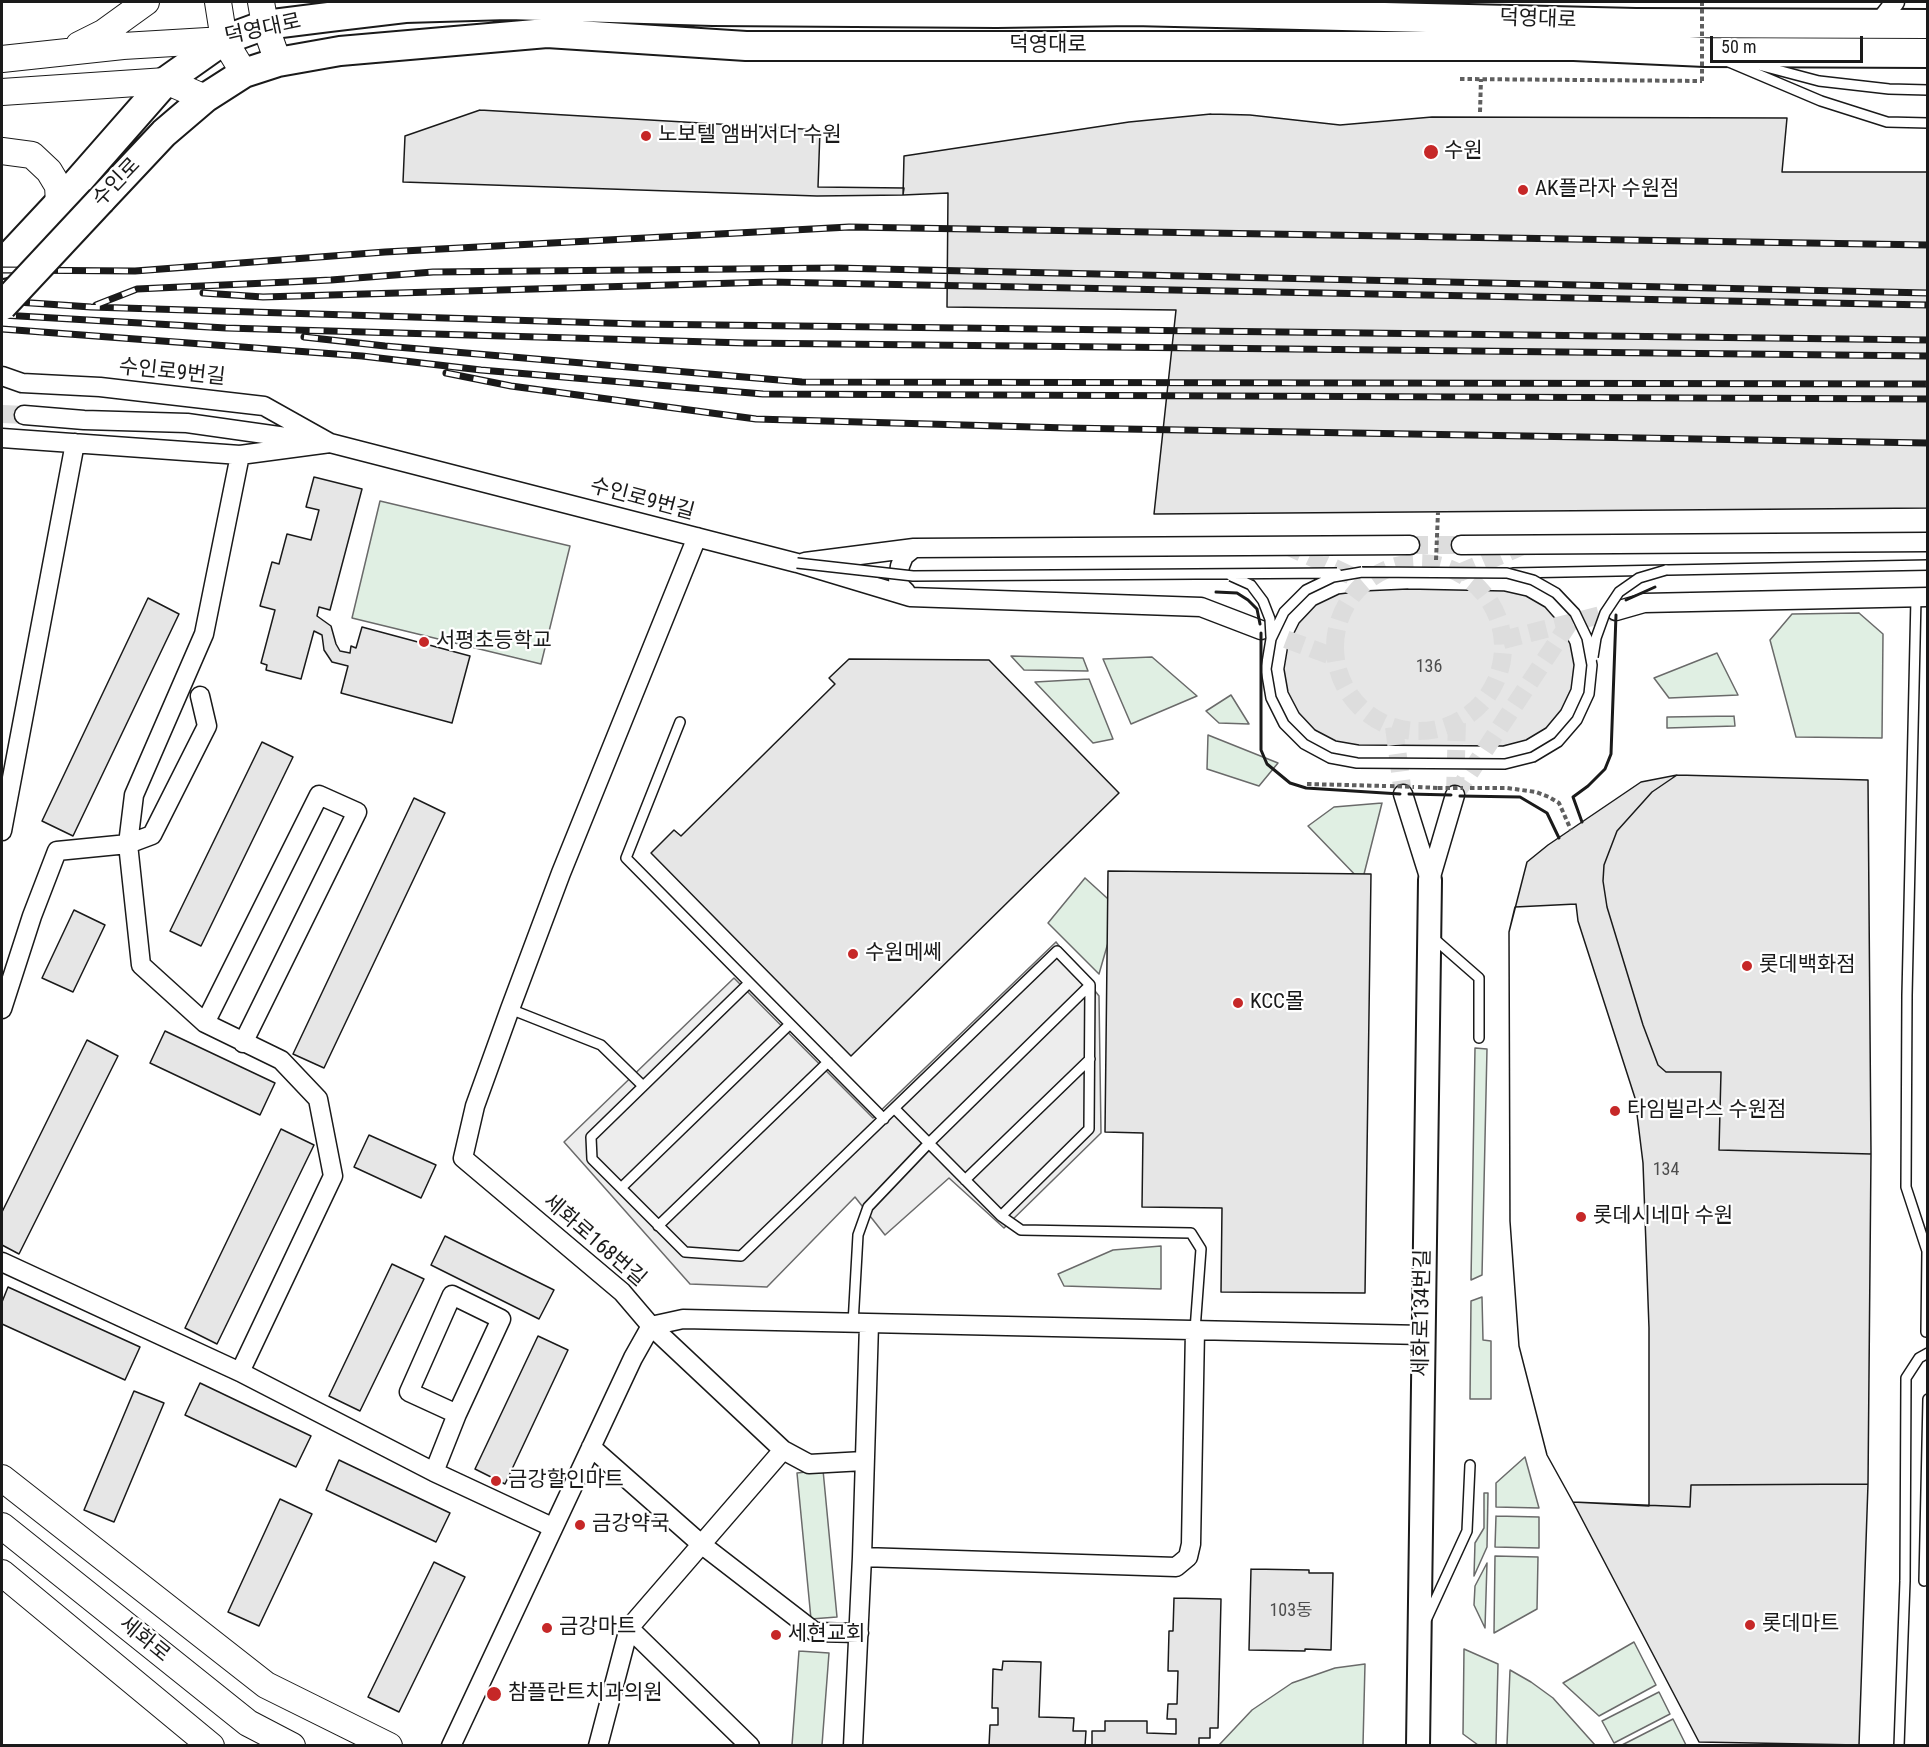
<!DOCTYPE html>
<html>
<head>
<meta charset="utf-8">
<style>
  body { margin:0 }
  #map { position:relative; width:1929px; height:1747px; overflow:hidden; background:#fff; font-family:"Roboto Condensed",sans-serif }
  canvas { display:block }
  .frame { position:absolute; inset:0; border:3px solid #1a1a1a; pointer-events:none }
  .scale { position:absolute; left:1710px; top:36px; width:153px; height:27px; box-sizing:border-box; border:3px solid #1a1a1a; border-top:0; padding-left:8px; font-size:18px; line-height:21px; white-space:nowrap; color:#1a1a1a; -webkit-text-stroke:4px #fff; paint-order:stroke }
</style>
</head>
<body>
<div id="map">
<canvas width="1929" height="1747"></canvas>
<div class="frame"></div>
<div class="scale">50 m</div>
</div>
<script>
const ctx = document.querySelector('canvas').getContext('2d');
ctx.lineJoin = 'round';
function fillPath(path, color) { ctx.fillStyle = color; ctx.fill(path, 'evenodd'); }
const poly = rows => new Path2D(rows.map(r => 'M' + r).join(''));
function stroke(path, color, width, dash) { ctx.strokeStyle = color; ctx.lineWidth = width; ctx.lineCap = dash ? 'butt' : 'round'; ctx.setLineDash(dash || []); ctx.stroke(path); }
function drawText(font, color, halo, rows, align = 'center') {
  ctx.font = font + ' "Roboto Condensed","Noto Sans KR",sans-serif'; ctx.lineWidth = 4.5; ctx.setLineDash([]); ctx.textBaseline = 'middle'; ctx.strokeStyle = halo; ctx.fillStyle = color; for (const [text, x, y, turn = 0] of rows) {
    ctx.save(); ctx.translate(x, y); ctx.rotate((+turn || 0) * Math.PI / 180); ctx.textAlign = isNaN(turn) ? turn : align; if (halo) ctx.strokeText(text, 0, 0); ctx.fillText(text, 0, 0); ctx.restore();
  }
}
const green = poly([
  [380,501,570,546,541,664,352,618,380,501],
  [1859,613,1883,634,1882,738,1796,737,1770,640,1792,614,1859,613],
  [1717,653,1738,695,1669,698,1654,678,1717,653],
  [1011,656,1083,658,1088,671,1024,670,1011,656],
  [1152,657,1197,696,1131,724,1103,659,1152,657],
  [1089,679,1113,739,1093,743,1035,682,1089,679],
  [1231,695,1249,724,1219,723,1206,711,1231,695],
  [1734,716,1735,726,1667,728,1667,717,1734,716],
  [1208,735,1278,763,1259,786,1207,769,1208,735],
  [1382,803,1362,882,1308,826,1334,807,1382,803],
  [1085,878,1118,908,1099,974,1048,923,1085,878],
  [1475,1048,1487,1049,1482,1275,1471,1280,1475,1048],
  [1161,1246,1161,1289,1064,1286,1058,1274,1113,1250,1161,1246],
  [1482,1297,1483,1340,1491,1341,1491,1399,1470,1399,1471,1301,1482,1297],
  [1525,1457,1539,1508,1496,1507,1496,1483,1525,1457],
  [823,1470,837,1617,811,1619,797,1473,823,1470],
  [1484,1493,1488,1493,1487,1547,1474,1576,1475,1543,1484,1528,1484,1493],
  [1496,1516,1539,1517,1539,1548,1495,1547,1496,1516],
  [1495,1556,1538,1557,1537,1609,1494,1633,1495,1556],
  [1487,1563,1485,1628,1474,1605,1475,1586,1487,1563],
  [1634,1642,1656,1685,1599,1716,1563,1683,1634,1642],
  [1464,1649,1498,1664,1496,1745,1478,1745,1463,1734,1464,1649],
  [799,1651,829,1653,822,1745,792,1745,799,1651],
  [1365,1664,1363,1745,1219,1745,1252,1710,1292,1683,1335,1668,1365,1664],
  [1510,1670,1531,1682,1553,1698,1595,1745,1507,1745,1510,1670],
  [1659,1692,1670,1714,1614,1743,1602,1721,1659,1692],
  [1673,1719,1686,1745,1622,1745,1673,1719]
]);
const parking = poly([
  [1056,942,1099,996,1101,1133,1004,1228,949,1178,885,1235,855,1197,767,1287,690,1284,564,1142,734,978,873,1118,1056,942]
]);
const building = poly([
  [480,110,820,130,818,187,904,188,903,195,817,196,403,182,405,136,480,110],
  [1211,114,1250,115,1340,125,1432,117,1787,118,1782,172,1928,172,1928,508,1154,514,1176,310,947,307,948,193,903,195,904,156,1129,122,1211,114],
  [314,477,362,489,330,610,319,607,317,616,331,626,336,644,340,651,350,653,351,646,356,648,362,627,470,656,452,723,341,693,348,666,332,662,324,650,322,635,314,631,301,679,266,670,267,665,261,663,275,610,260,606,272,562,279,564,287,534,311,540,319,510,306,507,314,477],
  [1408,589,1504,591,1526,596,1545,607,1560,624,1570,644,1574,665,1571,689,1561,710,1546,728,1526,740,1503,746,1359,745,1336,741,1315,730,1299,713,1288,692,1284,669,1288,645,1299,623,1316,605,1339,594,1363,591,1408,589],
  [148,598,179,614,73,836,42,821,148,598],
  [849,659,989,660,1119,793,851,1056,651,853,674,830,681,836,835,684,829,678,849,659],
  [262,742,293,757,201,946,170,931,262,742],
  [1677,775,1652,792,1617,831,1604,865,1603,881,1607,907,1643,1025,1658,1065,1666,1072,1721,1072,1719,1150,1871,1154,1868,1484,1691,1485,1690,1507,1573,1502,1547,1455,1519,1346,1510,1221,1509,932,1527,862,1548,845,1641,782,1677,775],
  [1677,775,1868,780,1871,1154,1719,1150,1721,1072,1666,1072,1658,1065,1643,1025,1607,907,1603,881,1604,865,1617,831,1652,792,1677,775],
  [414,798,445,813,324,1068,293,1054,414,798],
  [1108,871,1371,874,1365,1293,1221,1292,1222,1208,1142,1207,1143,1133,1105,1132,1108,871],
  [1576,904,1578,921,1635,1098,1643,1163,1649,1328,1649,1506,1573,1502,1547,1455,1519,1346,1510,1221,1509,932,1515,907,1576,904],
  [74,910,105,925,73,992,42,978,74,910],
  [165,1031,275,1083,260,1115,150,1063,165,1031],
  [87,1040,118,1056,19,1254,2,1245,2,1212,87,1040],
  [281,1129,314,1145,217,1344,185,1328,281,1129],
  [369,1135,436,1165,421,1198,354,1167,369,1135],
  [445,1236,554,1290,539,1319,431,1265,445,1236],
  [392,1264,424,1279,360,1411,329,1396,392,1264],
  [8,1287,140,1347,125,1380,2,1324,2,1302,8,1287],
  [538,1336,568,1350,505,1484,475,1469,538,1336],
  [200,1383,311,1436,296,1467,185,1415,200,1383],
  [134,1391,164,1403,114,1522,84,1510,134,1391],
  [339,1460,450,1513,436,1542,326,1490,339,1460],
  [1868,1484,1859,1745,1699,1742,1573,1502,1690,1507,1691,1485,1868,1484],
  [280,1499,312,1514,259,1626,228,1612,280,1499],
  [434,1562,465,1577,399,1712,368,1697,434,1562],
  [1251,1569,1309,1570,1309,1573,1333,1573,1331,1650,1305,1649,1305,1651,1249,1650,1251,1569],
  [1174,1598,1221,1599,1218,1728,1210,1728,1210,1738,1199,1738,1199,1746,1092,1746,1092,1731,1105,1731,1105,1721,1147,1721,1147,1733,1176,1734,1176,1719,1167,1719,1168,1704,1177,1704,1178,1671,1168,1671,1169,1631,1173,1631,1174,1598],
  [1003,1661,1041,1662,1039,1717,1074,1718,1073,1731,1086,1731,1085,1746,989,1746,990,1725,998,1725,998,1708,992,1708,993,1669,1002,1670,1003,1661]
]);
const minorTunnel = poly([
  [2,414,24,415],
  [1285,545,1356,578],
  [1410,545,1461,545],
  '1335 647a84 84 0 1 1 168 0a84 84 0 1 1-168 0Z',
  [1459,573,1525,545],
  [1261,630,1337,658],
  [1503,640,1616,611],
  [1394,727,1403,794],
  [1455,795,1570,622],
  [1455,795,1457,722]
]);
const path = poly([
  [1460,79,1702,81],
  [1480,112,1481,79],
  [1307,784,1386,786],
  [1418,787,1438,788],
  [1470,788,1507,788,1536,792,1549,797,1559,803,1571,830]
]);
const service = poly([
  [1729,62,1821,101,1887,122,1928,123],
  [1751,63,1819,81,1889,89,1928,90],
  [1513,573,1928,565],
  [1916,598,1907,995,1906,1187,1927,1251,1926,1332,1928,1332],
  [680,722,626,858,884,1119],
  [1431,936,1479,978,1479,1038],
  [749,983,591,1137,592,1159,685,1252,741,1256,1057,951,1090,985,1089,1129,1001,1216],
  [510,1009,601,1045,643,1086],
  [895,1109,1001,1216,1021,1230,1191,1233,1201,1249,1195,1330],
  [965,1180,1090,1059],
  [621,1188,790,1024],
  [658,1226,828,1062],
  [853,1324,858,1235,868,1207,929,1143,1090,985],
  [1924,1581,1928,1399],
  [1427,1618,1467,1531,1470,1465],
  [1899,1746,1905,1581,1906,1378,1919,1358,1928,1353]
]);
const minor = poly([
  [1877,25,1895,2],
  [2,376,22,383,100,387,264,406,330,443,797,563,910,597,1201,607,1261,630],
  [24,415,84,420,187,423,307,440],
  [2,438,240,455,330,443],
  [1461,545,1928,542],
  [805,562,914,548,1410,545],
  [906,592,901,587,898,579,900,566,904,556,914,548],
  [1616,611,1644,603,1928,597],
  [1403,794,1430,880],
  [2,831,75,443],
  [1430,880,1455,795],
  [2,1009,32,916,57,851,128,844,152,835,207,726,200,696],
  [205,1023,319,795,357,812,243,1043],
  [2,1262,240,1372,434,1472,552,1527],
  [651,1326,683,1319,1423,1335],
  [651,1326,783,1450,809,1464,864,1461],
  [240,1372,333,1176,318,1099,281,1060,205,1023,141,965,128,844,134,795,204,634,240,455],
  [591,1447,701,1544,815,1632,859,1633],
  [434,1472,457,1414,501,1319,452,1295,409,1392,457,1414],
  [862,1557,1176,1567,1188,1557,1191,1544,1195,1330],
  [629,1628,750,1746],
  [451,1746,633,1358,651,1326,622,1292,463,1158,475,1106,510,1009,561,873,697,537],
  [598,1746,629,1628,783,1450],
  [853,1746,862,1557,869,1324]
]);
const tertiary = poly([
  [1418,1746,1430,880]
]);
const secondary = poly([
  [218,2,224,40,244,73],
  [261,2,265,25,278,62],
  [79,45,103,33,146,2],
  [2,59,123,46,224,40],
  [2,92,166,81,205,98],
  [2,151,32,155,49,171,58,186,59,203],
  [2,1478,266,1685,389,1746],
  [2,1526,248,1723,292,1746],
  [2,1573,211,1746]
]);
const primary = poly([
  [101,200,164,133,205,98,244,73,278,62,340,51,547,33,746,46,1574,46,1705,52,1928,53],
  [2,264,59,203,166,81,224,40,265,25,329,17,405,8,508,5,713,11,997,13,1133,11,1636,23,1928,24]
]);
const rail = poly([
  [2,270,135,271,385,252,849,227,1928,245],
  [203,293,263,297,770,282,1928,305],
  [2,301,91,307,638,324,1928,340],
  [96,305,137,289,331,280,433,272,836,268,1928,293],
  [2,315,226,328,745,343,1928,356],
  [2,329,362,356,481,370,763,394,1928,399],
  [304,337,385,346,802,382,1928,384],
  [446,373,511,386,756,419,1067,428,1928,443]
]);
const pathBridge = poly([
  [1702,81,1702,2],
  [1436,560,1438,512],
  [1390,786,1414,787],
  [1438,788,1463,788]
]);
const serviceBridge = poly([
  [797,563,913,576,1337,573],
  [1362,572,1507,573,1533,580,1556,593,1575,613,1587,638,1592,665,1589,694,1577,720,1558,742,1533,757,1505,764,1357,763,1330,758,1304,744,1284,724,1271,698,1266,669,1271,639,1284,612,1306,590,1333,577,1362,572],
  [1231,576,1251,585,1263,601,1270,619,1271,637],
  [1593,657,1596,638,1605,613,1619,592,1639,578,1666,570]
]);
const primaryBridge = poly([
  [2,306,101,200]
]);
const wall = poly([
  [1216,592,1237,593,1248,600,1257,609,1260,624],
  [1626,600,1655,587],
  [1261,633,1261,750,1267,764,1290,783,1306,788,1400,794],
  [1409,794,1451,795],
  [1460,796,1520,797,1547,813,1559,838],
  [1582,822,1573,797,1588,786,1605,769,1611,754,1616,615]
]);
const markers = [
  [646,136,6,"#c62828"],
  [1431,152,8,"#c62828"],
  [1523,190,6,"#c62828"],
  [424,642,6,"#c62828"],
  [853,954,6,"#c62828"],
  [1747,966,6,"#c62828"],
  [1238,1003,6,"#c62828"],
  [1615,1111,6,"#c62828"],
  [1581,1217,6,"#c62828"],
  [496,1481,6,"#c62828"],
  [580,1525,6,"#c62828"],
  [1750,1625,6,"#c62828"],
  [547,1628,6,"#c62828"],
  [776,1635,6,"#c62828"],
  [494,1694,8,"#c62828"]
];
const numberNames = [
  ["136",1429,667],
  ["134",1666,1170],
  ["103동",1291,1611]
];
const streetNames = [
  ["덕영대로",1538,20,2],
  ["덕영대로",263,30,-12],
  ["덕영대로",1048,46],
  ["수인로",117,183,-46],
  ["수인로9번길",172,373,6],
  ["수인로9번길",642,500,15],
  ["세화로168번길",594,1241,41],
  ["세화로134번길",1423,1313,-89],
  ["세화로",144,1640,39]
];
const poiNames = [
  ["노보텔 앰버서더 수원",658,136],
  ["수원",1444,152],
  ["AK플라자 수원점",1535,190],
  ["서평초등학교",436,642],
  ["수원메쎄",865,954],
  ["롯데백화점",1759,966],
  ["KCC몰",1250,1003],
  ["타임빌라스 수원점",1627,1111],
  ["롯데시네마 수원",1593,1217],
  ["금강할인마트",508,1481],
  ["금강약국",592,1525],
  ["롯데마트",1762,1625],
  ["금강마트",559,1628],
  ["세현교회",788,1635],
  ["참플란트치과의원",508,1694]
];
fillPath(green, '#e0efe3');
stroke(green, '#6a6a6a', 1.5);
fillPath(parking, '#ededed');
stroke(parking, '#6a6a6a', 1.5);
fillPath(building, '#e6e6e6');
stroke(building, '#1a1a1a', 1.5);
stroke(minorTunnel, '#ddd', 18, [18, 9]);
stroke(service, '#1a1a1a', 12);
stroke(minor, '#1a1a1a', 21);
stroke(tertiary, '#1a1a1a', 26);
stroke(secondary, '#1a1a1a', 28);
stroke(primary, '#1a1a1a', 32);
stroke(path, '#5f5f5f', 4, [4.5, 3]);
stroke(service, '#fff', 9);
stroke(minor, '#fff', 18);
stroke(tertiary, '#fff', 22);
stroke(secondary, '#fff', 26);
stroke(primary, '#fff', 28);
stroke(rail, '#1a1a1a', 7);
stroke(rail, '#fff', 4.5, [14]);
stroke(serviceBridge, '#1a1a1a', 12, []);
stroke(primaryBridge, '#1a1a1a', 32, []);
stroke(pathBridge, '#5f5f5f', 4, [4.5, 3]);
stroke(serviceBridge, '#fff', 9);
stroke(primaryBridge, '#fff', 28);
stroke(wall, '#1a1a1a', 3);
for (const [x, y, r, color] of markers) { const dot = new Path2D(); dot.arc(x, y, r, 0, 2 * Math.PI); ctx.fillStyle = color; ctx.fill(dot); stroke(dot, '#fff', 2); }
drawText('18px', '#4d4d4d', null, numberNames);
drawText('21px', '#1a1a1a', '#fff', streetNames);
drawText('21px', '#1a1a1a', '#fff', poiNames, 'left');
</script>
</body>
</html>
